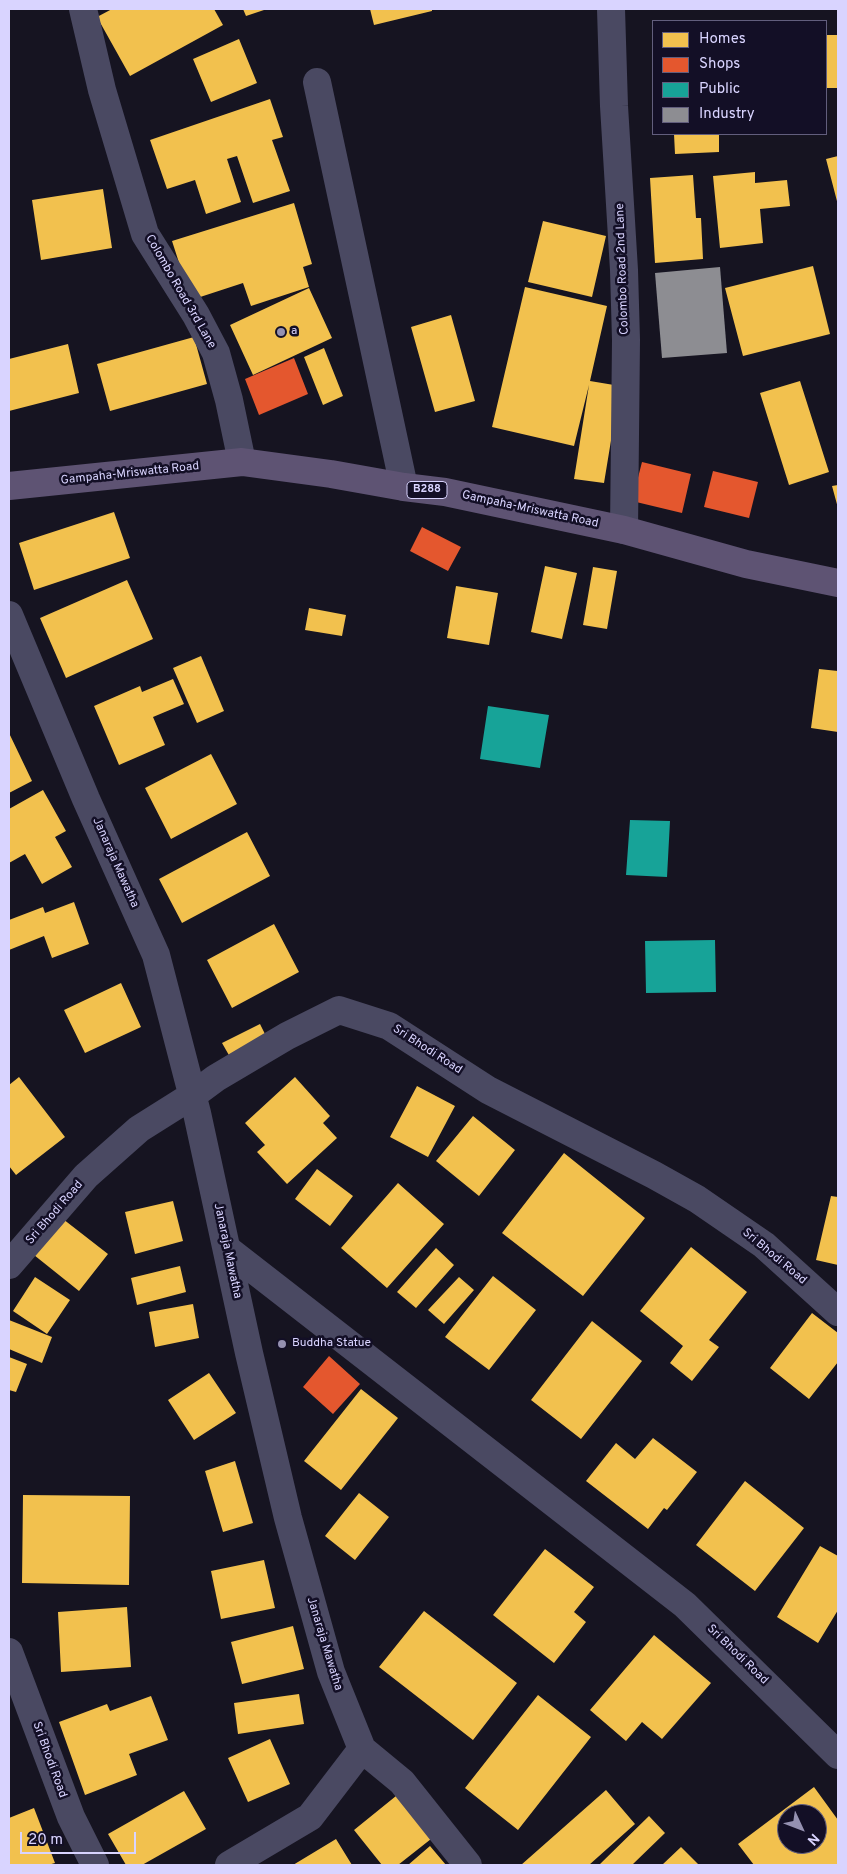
<!DOCTYPE html>
<html>
<head>
<meta charset="utf-8">
<style>
  body { margin:0 }
  #map { position:relative; width:847px; height:1874px; overflow:hidden; background:#161421; font-family:Overpass,sans-serif }
  canvas { display:block }
  .frame { position:absolute; inset:0; border:10px solid #d9d4ff; pointer-events:none }
  .legend { position:absolute; left:652px; top:20px; width:175px; height:115px; box-sizing:border-box; background:#130f26; border:1px solid #625e7d; margin:0; padding:6px 9px; list-style:none; font-size:15px; color:#d9d4ff }
  .legend li { display:flex; align-items:center; gap:10px; height:25px }
  .legend b { width:25px; border:1px solid #625e7d }
  .north { position:absolute; left:777px; top:1804px; width:50px; height:50px; box-sizing:border-box; background:#130f26; border:1px solid #625e7d; border-radius:50%; rotate:133deg; font-size:14px; font-weight:700; line-height:20px; text-align:center; color:#d9d4ff }
  .north::after { content:''; display:block; margin:auto; width:18px; height:22px; background:#9591b1; clip-path:polygon(50% 0,100% 100%,50% 72%,0 100%) }
  .scale { position:absolute; left:20px; top:1832px; width:116px; height:22px; box-sizing:border-box; border:2px solid #d9d4ff; border-top:0; padding-left:6px; font-size:15px; line-height:18px; white-space:nowrap; color:#d9d4ff; -webkit-text-stroke:4px #130f26; paint-order:stroke }
</style>
</head>
<body>
<div id="map">
<canvas width="847" height="1874"></canvas>
<div class="frame"></div>
<ul class="legend">
<li><b style="height:14px;background:#f2c14e"></b>Homes</li>
<li><b style="height:14px;background:#e4572e"></b>Shops</li>
<li><b style="height:14px;background:#17a398"></b>Public</li>
<li><b style="height:14px;background:#8d8d92"></b>Industry</li>
</ul>
<div class="north">N</div>
<div class="scale">20 m</div>
</div>
<script>
const ctx = document.querySelector('canvas').getContext('2d');
ctx.lineJoin = 'round';
function fillPath(path, color) { ctx.fillStyle = color; ctx.fill(path, 'evenodd'); }
const poly = rows => new Path2D(rows.map(r => 'M' + r).join(''));
function stroke(path, color, width, dash) { ctx.strokeStyle = color; ctx.lineWidth = width; ctx.lineCap = dash ? 'butt' : 'round'; ctx.setLineDash(dash || []); ctx.stroke(path); }
function drawText(font, color, halo, rows, align = 'center') {
  ctx.font = font + ' Overpass,sans-serif'; ctx.lineWidth = 5; ctx.setLineDash([]); ctx.textBaseline = 'middle'; ctx.strokeStyle = halo; ctx.fillStyle = color; for (const [text, x, y, turn = 0] of rows) {
    ctx.save(); ctx.translate(x, y); ctx.rotate((+turn || 0) * Math.PI / 180); ctx.textAlign = isNaN(turn) ? turn : align; if (halo) ctx.strokeText(text, 0, 0); ctx.fillText(text, 0, 0); ctx.restore();
  }
}
const homes = poly([
  [112,9,214,9,223,25,130,76,97,17],
  [243,9,267,9,246,16],
  [370,9,432,9,432,11,374,25],
  [826,35,838,35,838,88,826,88],
  [239,39,257,83,211,102,193,59],
  [270,99,283,137,272,140,290,191,253,203,237,156,227,159,241,202,206,214,195,180,167,189,150,140],
  [674,134,719,134,719,152,675,154],
  [838,156,838,205,826,159],
  [755,172,755,183,787,180,790,206,760,209,763,243,720,248,713,176],
  [693,175,696,218,701,218,703,259,655,263,650,178],
  [103,189,112,248,41,260,32,200],
  [294,203,312,264,303,267,309,287,251,306,243,283,191,300,172,241],
  [543,221,606,236,592,297,528,282],
  [813,266,830,334,743,356,725,288],
  [525,287,607,306,590,381,620,386,604,483,574,479,589,385,574,446,492,427],
  [309,288,332,338,253,375,230,325],
  [451,315,475,401,435,412,411,327],
  [194,337,207,384,110,411,97,364],
  [68,344,79,393,9,411,9,359],
  [324,348,343,396,323,405,304,357],
  [800,381,829,472,789,485,760,393],
  [838,485,838,508,832,486],
  [114,512,130,558,34,590,19,543],
  [545,566,577,573,562,639,531,632],
  [593,567,617,571,607,629,583,625],
  [127,580,153,639,66,678,40,618],
  [456,586,498,593,489,645,447,638],
  [309,608,346,615,342,636,305,630],
  [201,656,224,711,197,723,173,668],
  [819,669,838,671,838,732,811,728],
  [173,679,184,704,153,717,165,745,119,765,94,706,140,686,142,692],
  [9,733,32,781,9,793],
  [211,754,237,804,171,839,145,788],
  [43,790,66,831,55,837,72,867,42,884,25,854,9,863,9,809],
  [247,832,270,876,182,923,159,879],
  [74,902,89,944,52,958,44,936,9,950,9,920,43,907,45,913],
  [274,924,299,972,232,1008,207,960],
  [121,983,141,1027,85,1053,64,1010],
  [260,1024,267,1038,230,1057,222,1043],
  [19,1077,65,1137,16,1175,9,1166,9,1085],
  [295,1077,330,1116,323,1123,337,1138,287,1184,257,1152,265,1145,245,1123],
  [417,1086,455,1106,428,1157,390,1137],
  [473,1116,515,1150,479,1196,436,1161],
  [564,1153,645,1218,583,1296,502,1233],
  [317,1169,353,1196,330,1226,295,1199],
  [398,1183,444,1224,387,1288,341,1248],
  [831,1196,838,1197,838,1265,816,1260],
  [173,1201,183,1241,135,1254,125,1212],
  [63,1219,108,1254,79,1291,34,1255],
  [691,1247,747,1292,709,1340,719,1347,692,1381,670,1363,683,1346,640,1311],
  [436,1248,454,1265,416,1308,397,1292],
  [180,1266,186,1292,137,1305,131,1278],
  [493,1276,536,1310,489,1370,445,1337],
  [35,1277,70,1300,47,1334,13,1311],
  [459,1277,474,1290,444,1324,428,1310],
  [193,1304,199,1338,155,1347,149,1312],
  [812,1313,838,1333,838,1362,809,1399,770,1368],
  [9,1320,52,1337,42,1363,9,1349],
  [592,1321,642,1361,581,1439,531,1400],
  [9,1357,27,1364,16,1392,9,1390],
  [209,1373,236,1413,194,1440,168,1400],
  [361,1389,398,1418,341,1490,304,1461],
  [653,1438,697,1472,667,1510,664,1508,648,1529,586,1481,616,1443,635,1459],
  [235,1461,253,1523,223,1532,205,1471],
  [745,1481,804,1528,755,1591,696,1545],
  [359,1493,389,1517,355,1560,325,1536],
  [23,1495,130,1496,129,1585,22,1583],
  [820,1546,838,1556,838,1610,818,1643,777,1617],
  [545,1549,594,1587,574,1612,586,1622,554,1663,493,1615],
  [264,1560,275,1608,221,1619,211,1571],
  [127,1607,131,1667,61,1672,58,1612],
  [424,1611,517,1683,473,1740,379,1667],
  [293,1626,304,1669,242,1684,231,1642],
  [654,1635,711,1683,662,1739,642,1722,626,1741,590,1710],
  [299,1694,304,1724,238,1734,234,1703],
  [538,1695,591,1737,518,1830,465,1788],
  [151,1696,168,1740,129,1754,137,1775,85,1795,59,1722,107,1704,110,1711],
  [270,1739,290,1784,248,1802,228,1758],
  [814,1787,838,1820,838,1865,754,1865,738,1844],
  [787,1814,817,1814,817,1844,787,1844],
  [606,1790,635,1824,589,1865,521,1865],
  [184,1791,206,1829,142,1865,126,1865,108,1834],
  [396,1796,431,1839,398,1865,382,1865,354,1830],
  [34,1808,55,1863,48,1865,9,1865,9,1818],
  [649,1816,665,1833,632,1865,599,1865],
  [336,1839,352,1865,293,1865],
  [430,1846,446,1865,408,1865],
  [681,1847,699,1865,662,1865]
]);
const shops = poly([
  [294,358,308,394,259,415,245,379],
  [642,462,691,474,682,513,632,501],
  [713,471,758,482,749,518,704,507],
  [422,527,461,547,448,571,410,551],
  [329,1356,360,1384,333,1414,303,1387]
]);
const public = poly([
  [488,706,549,715,540,768,480,759],
  [630,820,670,821,667,877,626,875],
  [715,940,716,992,646,993,645,941]
]);
const industry = poly([
  [720,267,727,353,662,358,655,273]
]);
const minor = poly([
  [83,9,102,90,145,234,196,315,216,353,229,400,242,462],
  [611,9,614,106,624,270,626,340,624,530],
  [317,82,404,487],
  [9,615,86,799,156,955,197,1113,249,1353,288,1518,331,1672,362,1749,402,1782,468,1865],
  [227,1249,685,1605,838,1755],
  [9,1265,86,1176,139,1129,193,1095,216,1078,287,1036,339,1010,389,1026,488,1090,654,1175,697,1199,764,1245,838,1312],
  [9,1652,71,1817,95,1865],
  [229,1865,310,1817,362,1749]
]);
const primary = poly([
  [9,486,242,462,331,474,404,487,445,492,624,530,746,564,838,583]
]);
const markers = [
  [281,332,5,"#9591b1"],
  [282,1344,5,"#9591b1"]
];
const shields = [
  [427,490,40]
];
const shieldNames = [
  ["B288",427,490]
];
const streetNames = [
  ["Colombo Road 2nd Lane",623,269,-92],
  ["Colombo Road 3rd Lane",180,292,60],
  ["Gampaha-Mriswatta Road",130,474,-6],
  ["Gampaha-Mriswatta Road",530,510,12],
  ["Janaraja Mawatha",115,863,66],
  ["Sri Bhodi Road",427,1050,33],
  ["Sri Bhodi Road",55,1213,-49],
  ["Janaraja Mawatha",227,1251,78],
  ["Sri Bhodi Road",774,1257,40],
  ["Janaraja Mawatha",324,1644,73],
  ["Sri Bhodi Road",737,1655,44],
  ["Sri Bhodi Road",49,1760,70]
];
const poiNames = [
  ["a",291,332],
  ["Buddha Statue",292,1344]
];
fillPath(homes, '#f2c14e');
fillPath(shops, '#e4572e');
fillPath(public, '#17a398');
fillPath(industry, '#8d8d92');
stroke(minor, '#4a4962', 28);
stroke(primary, '#5e5373', 28);
for (const [x, y, r, color] of markers) { const dot = new Path2D(); dot.arc(x, y, r, 0, 2 * Math.PI); ctx.fillStyle = color; ctx.fill(dot); stroke(dot, '#130f26', 2); }
for (const [x, y, w] of shields) { const box = new Path2D(); box.roundRect(x - w / 2, y - 8.5, w, 17, 4); ctx.fillStyle = '#130f26'; ctx.fill(box); stroke(box, '#d9d4ff', 1); }
drawText('bold 11px', '#d9d4ff', null, shieldNames);
drawText('12px', '#d9d4ff', '#130f26', streetNames);
drawText('12px', '#d9d4ff', '#130f26', poiNames, 'left');
</script>
</body>
</html>
